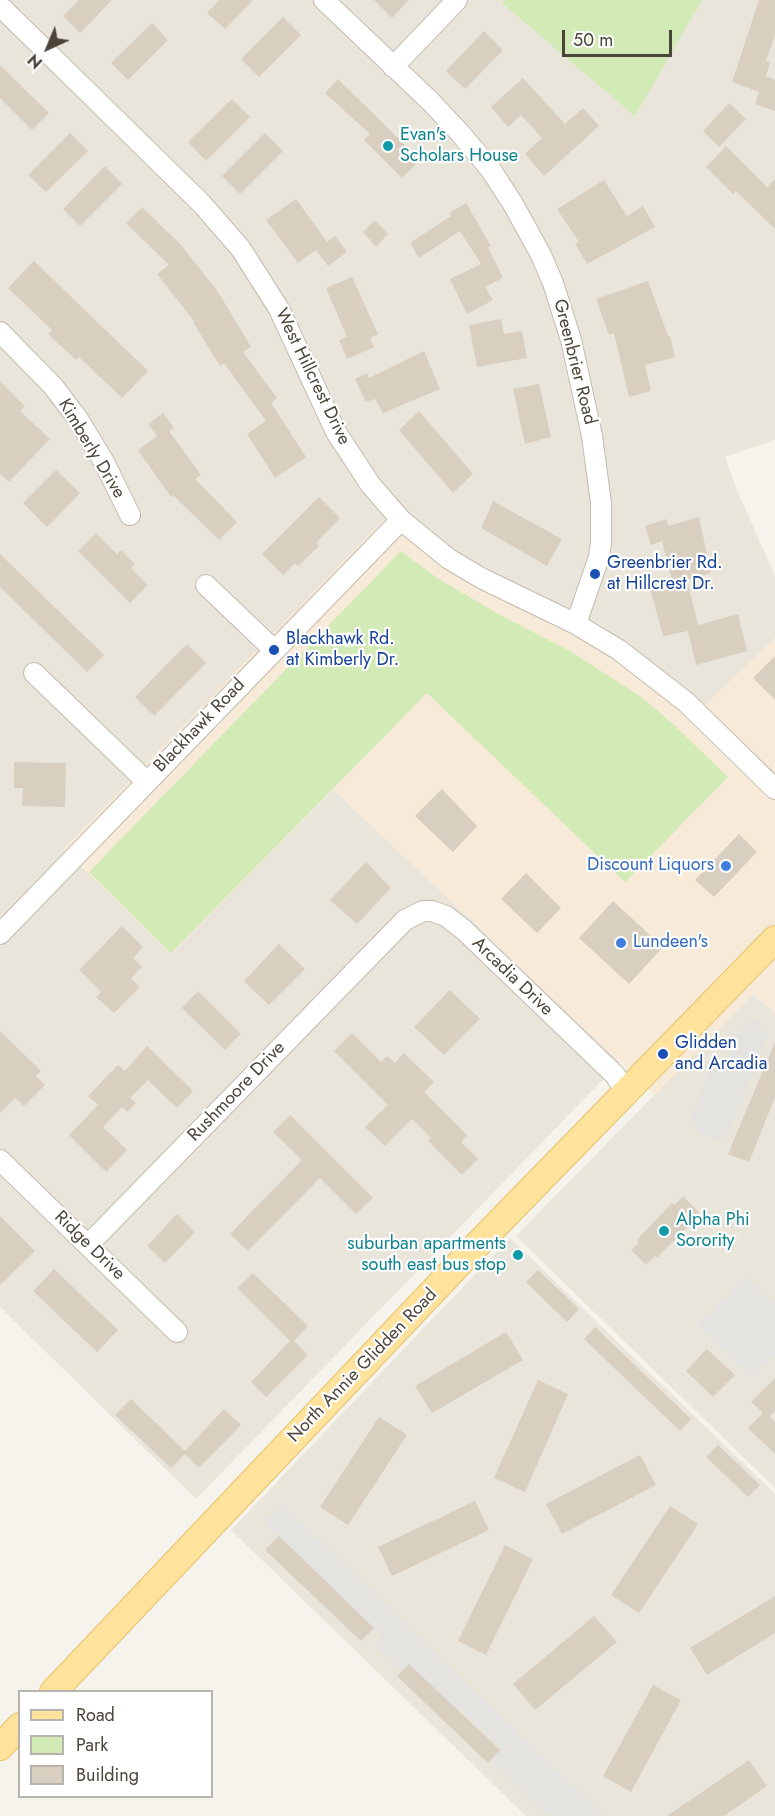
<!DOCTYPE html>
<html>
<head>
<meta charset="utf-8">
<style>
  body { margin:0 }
  #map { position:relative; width:775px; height:1816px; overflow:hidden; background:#f6f3ec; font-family:Jost,sans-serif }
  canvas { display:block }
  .legend { position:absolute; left:18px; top:1690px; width:195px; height:108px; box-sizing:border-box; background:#fff; border:2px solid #b7b4b0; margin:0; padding:8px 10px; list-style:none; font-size:18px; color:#4b4439 }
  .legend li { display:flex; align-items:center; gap:12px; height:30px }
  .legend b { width:30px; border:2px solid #b7b4b0 }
  .north { position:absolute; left:18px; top:18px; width:60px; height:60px; -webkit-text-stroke:4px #fff; paint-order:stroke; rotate:224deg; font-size:16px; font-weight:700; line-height:24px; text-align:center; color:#4b4439 }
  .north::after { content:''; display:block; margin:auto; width:21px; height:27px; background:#4b4439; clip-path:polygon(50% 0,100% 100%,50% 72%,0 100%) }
  .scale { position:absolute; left:562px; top:30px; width:110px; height:27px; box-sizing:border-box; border:3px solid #4b4439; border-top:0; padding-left:8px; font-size:18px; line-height:21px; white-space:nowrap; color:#4b4439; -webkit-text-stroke:4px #fff; paint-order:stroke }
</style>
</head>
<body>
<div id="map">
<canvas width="775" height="1816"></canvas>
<ul class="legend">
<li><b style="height:8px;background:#ffe39c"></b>Road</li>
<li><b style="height:16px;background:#d2eab5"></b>Park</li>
<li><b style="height:16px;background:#d8cfc1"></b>Building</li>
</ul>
<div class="north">N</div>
<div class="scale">50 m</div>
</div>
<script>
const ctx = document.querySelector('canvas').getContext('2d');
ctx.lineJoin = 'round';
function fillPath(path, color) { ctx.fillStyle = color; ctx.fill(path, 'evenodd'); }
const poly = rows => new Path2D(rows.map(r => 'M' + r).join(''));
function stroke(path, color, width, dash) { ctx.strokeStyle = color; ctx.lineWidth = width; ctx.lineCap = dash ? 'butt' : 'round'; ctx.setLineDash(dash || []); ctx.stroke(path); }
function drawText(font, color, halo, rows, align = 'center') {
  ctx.font = font + ' Jost,sans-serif'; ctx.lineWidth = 4.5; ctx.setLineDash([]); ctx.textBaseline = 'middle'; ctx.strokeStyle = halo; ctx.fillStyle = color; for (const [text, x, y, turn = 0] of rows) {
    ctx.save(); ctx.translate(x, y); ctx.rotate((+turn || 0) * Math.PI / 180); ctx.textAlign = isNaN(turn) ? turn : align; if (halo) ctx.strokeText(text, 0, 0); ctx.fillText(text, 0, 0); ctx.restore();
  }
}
const residential = poly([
  [0,0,775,0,775,440,725,457,737,490,775,576,775,638,705,706,604,627,473,562,444,542,399,504,358,547,171,954,333,789,620,1062,196,1499,0,1307],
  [753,994,775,1013,775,1488,516,1236],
  [510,1238,775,1494,775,1816,526,1816,231,1530]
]);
const commercial = poly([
  [399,504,444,542,473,562,604,627,705,705,775,638,775,1013,753,994,655,1095,333,789,171,954,63,849]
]);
const green = poly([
  [505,0,702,0,635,116,502,3],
  [401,551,437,578,500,615,570,651,641,697,672,723,728,777,625,882,427,693,171,953,89,872]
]);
const parking = poly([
  [752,1019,761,1023,759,1029,769,1033,724,1143,697,1132,699,1126,689,1121,714,1060,726,1065,739,1033],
  [746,1277,775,1306,775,1354,752,1378,698,1325],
  [282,1504,604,1816,549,1816,491,1760,500,1749,460,1710,450,1720,450,1703,410,1664,402,1672,374,1645,383,1636,334,1588,324,1598,320,1577,264,1522]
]);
const building = poly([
  [79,0,112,0,80,33,63,16],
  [219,0,253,0,225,29,207,13],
  [374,0,409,0,392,18],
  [759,0,775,0,775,35,766,61,770,62,766,76,775,80,775,111,755,104,759,92,732,82],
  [283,17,301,35,259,77,241,59],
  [152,23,168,40,128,80,111,63],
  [484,31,503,50,465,89,446,71],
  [0,65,49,113,32,130,0,98],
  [523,78,565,124,583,108,599,126,544,176,525,154,542,138,521,115,508,127,491,107],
  [338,79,420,160,402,178,364,140,370,134,325,93],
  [232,99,250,117,206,161,188,142],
  [729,103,746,119,719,147,703,131],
  [70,133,88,151,46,192,28,175],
  [265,133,283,151,240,194,222,176],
  [726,146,767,187,775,179,775,229,736,191,733,194,706,167],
  [105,166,122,184,80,226,63,209],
  [604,180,627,216,643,206,655,227,587,264,575,244,579,242,557,209],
  [296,199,327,242,335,236,347,252,328,266,316,250,298,263,266,220],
  [466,203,491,246,488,247,503,278,485,287,493,300,467,314,450,279,481,264,460,231,419,258,410,243,451,216,449,213],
  [142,207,181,245,218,292,251,347,243,352,277,398,271,403,306,457,275,478,247,434,266,421,224,363,220,366,193,322,194,321,157,274,169,265,126,223],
  [375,220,388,234,376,247,363,232],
  [34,261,148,371,122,398,79,357,76,360,48,334,52,330,8,288],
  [352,277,378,334,370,338,374,347,347,359,339,340,347,337,326,288],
  [648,281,668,336,670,336,675,357,645,365,651,391,629,397,614,333,609,335,596,299],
  [501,319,504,334,522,331,527,358,477,367,469,325],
  [424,351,440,389,383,413,375,399,366,402,355,379,367,373,369,378],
  [0,381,25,406,20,411,50,439,9,482,0,474],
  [539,384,551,437,525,444,513,389],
  [419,411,473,474,453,493,399,430],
  [163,413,174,428,169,431,201,475,195,479,237,522,219,540,173,495,171,497,138,450,157,436,148,424],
  [56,470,80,493,47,527,23,503],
  [319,497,340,518,316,543,319,546,298,566,295,563,283,575,262,554],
  [493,501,562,539,547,566,481,528],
  [699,517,711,573,687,580,698,625,738,614,747,651,696,665,688,631,663,636,649,584,672,580,662,541,651,545,645,526,666,519,668,526],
  [96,533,117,554,121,550,135,564,131,568,148,585,130,603,78,551],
  [0,554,104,655,87,672,0,587],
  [187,644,206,663,154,716,135,697],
  [775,656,775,700,753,678],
  [14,762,66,763,65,807,22,806,23,788,14,788],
  [442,789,477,826,453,852,415,816],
  [739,834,757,852,714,897,695,880],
  [366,862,391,888,357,924,330,900],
  [526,873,561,908,537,933,501,899],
  [613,901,663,947,629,984,579,938],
  [122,926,143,947,133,958,142,967,131,978,140,987,114,1013,96,997,101,992,79,970],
  [279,944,305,969,269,1005,244,981],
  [450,990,480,1019,444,1055,414,1027],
  [198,991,241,1034,225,1050,182,1008],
  [0,1031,41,1071,36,1076,45,1085,24,1106,15,1098,0,1113],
  [352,1033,381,1062,387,1056,395,1063,404,1053,434,1082,424,1092,467,1135,461,1142,478,1159,462,1175,428,1141,431,1138,412,1119,385,1146,365,1127,388,1105,334,1051],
  [775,1042,775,1097,749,1162,728,1154],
  [147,1046,193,1091,177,1108,148,1080,130,1098,136,1103,127,1112,122,1107,103,1127,127,1150,106,1172,69,1135,98,1105,88,1096,118,1065,125,1071],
  [290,1115,373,1198,356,1214,320,1178,248,1251,230,1234,302,1160,273,1132],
  [683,1196,699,1212,690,1221,692,1222,657,1258,655,1256,646,1265,631,1250,639,1242,637,1240,672,1203,674,1205],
  [177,1214,195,1232,165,1263,147,1246],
  [0,1216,35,1251,0,1285],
  [54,1269,118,1330,97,1352,33,1291],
  [538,1270,579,1309,567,1322,526,1282],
  [253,1273,308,1326,294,1341,308,1355,266,1397,251,1382,290,1341,237,1288],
  [595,1327,691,1419,680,1431,584,1339],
  [506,1332,523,1360,432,1413,415,1386],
  [707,1349,735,1375,713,1397,686,1371],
  [775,1378,775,1411,770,1417,775,1422,775,1454,748,1428,763,1413,751,1402],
  [538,1380,568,1394,525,1492,494,1478],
  [131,1399,185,1451,224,1409,241,1425,199,1468,185,1454,171,1468,115,1415],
  [379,1417,407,1435,348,1525,320,1507],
  [718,1445,760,1485,748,1497,706,1457],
  [640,1455,656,1485,562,1534,546,1504],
  [475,1501,489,1530,392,1576,378,1547],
  [670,1506,698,1524,639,1613,611,1595],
  [279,1536,374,1628,361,1641,265,1550],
  [505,1545,533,1559,486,1655,458,1641],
  [775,1596,775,1633,707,1675,690,1648],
  [594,1616,617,1642,535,1710,513,1684],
  [409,1664,500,1750,488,1763,397,1676],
  [653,1685,681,1700,631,1792,603,1776],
  [749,1760,767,1786,724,1816,667,1816]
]);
const minor = poly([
  [324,0,431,102,460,133,491,170,513,204,541,255,553,283,571,340,592,436,601,503,601,543,599,557,576,624],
  [0,6,202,204,241,249,279,309,336,432,370,484,401,520,449,559,481,578,576,624,619,650,686,702,775,789],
  [393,67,457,0],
  [0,332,53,386,78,419,104,462,130,515],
  [206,585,274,650],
  [34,673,146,781],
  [0,934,401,520],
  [0,1160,177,1332],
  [88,1245,405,920,423,911,432,911,446,916,464,930,615,1075,626,1092]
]);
const major = poly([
  [53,1692,475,1247,775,939],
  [0,1747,20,1726]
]);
const markers = [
  [388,146,6,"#0f9aa8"],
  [595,574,6,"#1a4fb4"],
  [274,650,6,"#1a4fb4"],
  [726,866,6,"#3f7fe0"],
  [621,943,6,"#3f7fe0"],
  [663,1054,6,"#1a4fb4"],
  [664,1231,6,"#0f9aa8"],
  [518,1255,6,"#0f9aa8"]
];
const cultureNames = [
  ["Evan's",400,136],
  ["Scholars House",400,157],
  ["Alpha Phi",676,1221],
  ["Sorority",676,1242],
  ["suburban apartments",506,1245,"right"],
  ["south east bus stop",506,1266,"right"]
];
const streetNames = [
  ["Greenbrier Road",574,362,76],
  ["West Hillcrest Drive",312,377,64],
  ["Kimberly Drive",91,449,59],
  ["Blackhawk Road",200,726,-46],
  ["Arcadia Drive",512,977,44],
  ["Rushmoore Drive",237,1092,-46],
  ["Ridge Drive",89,1246,44],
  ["North Annie Glidden Road",363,1366,-46]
];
const transitNames = [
  ["Greenbrier Rd.",607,564],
  ["at Hillcrest Dr.",607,585],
  ["Blackhawk Rd.",286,640],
  ["at Kimberly Dr.",286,661],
  ["Glidden",675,1044],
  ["and Arcadia",675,1065]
];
const shopNames = [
  ["Discount Liquors",714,866],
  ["Lundeen's",633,943,"left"]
];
fillPath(residential, '#eae5da');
fillPath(commercial, '#f7ead8');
fillPath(green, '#d2eab5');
fillPath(parking, '#e5e3e0');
fillPath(building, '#d8cfc1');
stroke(minor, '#c2bbae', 22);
stroke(major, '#e6c16a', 28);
stroke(minor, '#fff', 20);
stroke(major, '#ffe39c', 26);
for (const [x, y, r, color] of markers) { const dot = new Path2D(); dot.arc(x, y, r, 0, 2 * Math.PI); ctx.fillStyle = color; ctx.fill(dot); stroke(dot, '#fff', 2); }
drawText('18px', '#0d838f', '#fff', cultureNames, 'left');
drawText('18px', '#4b4439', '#fff', streetNames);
drawText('18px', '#164399', '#fff', transitNames, 'left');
drawText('18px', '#366cbe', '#fff', shopNames, 'right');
</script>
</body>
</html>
